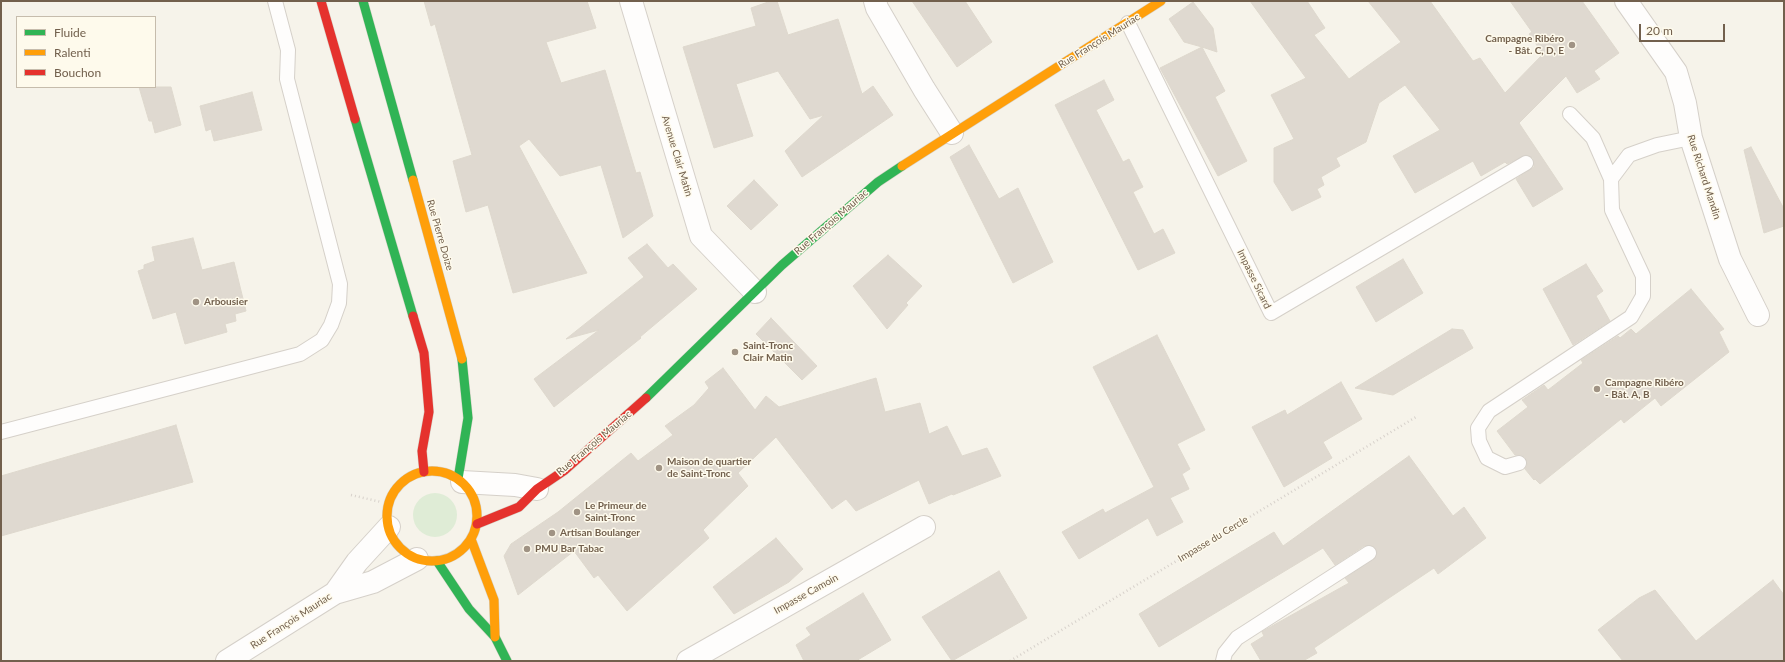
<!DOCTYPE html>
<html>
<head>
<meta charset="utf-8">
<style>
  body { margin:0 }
  #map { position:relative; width:1785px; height:662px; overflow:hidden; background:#f6f3ea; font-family:Lato,sans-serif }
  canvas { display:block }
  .frame { position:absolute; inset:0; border:2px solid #72604d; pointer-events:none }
  .legend { position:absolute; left:16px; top:16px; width:140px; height:72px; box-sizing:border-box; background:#fefaec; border:1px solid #c6bcac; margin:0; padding:5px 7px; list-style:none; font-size:12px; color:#72604d }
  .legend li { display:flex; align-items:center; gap:8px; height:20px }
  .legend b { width:20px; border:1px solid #c6bcac }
  .scale { position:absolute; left:1639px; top:24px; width:86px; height:18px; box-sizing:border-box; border:2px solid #72604d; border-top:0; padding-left:5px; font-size:12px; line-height:14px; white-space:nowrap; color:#72604d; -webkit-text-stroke:3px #fefaec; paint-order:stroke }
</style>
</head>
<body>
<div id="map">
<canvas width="1785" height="662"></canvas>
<div class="frame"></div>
<ul class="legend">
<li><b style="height:5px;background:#30b455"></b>Fluide</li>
<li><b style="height:5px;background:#ff9f0a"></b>Ralenti</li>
<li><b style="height:5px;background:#e5322d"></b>Bouchon</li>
</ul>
<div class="scale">20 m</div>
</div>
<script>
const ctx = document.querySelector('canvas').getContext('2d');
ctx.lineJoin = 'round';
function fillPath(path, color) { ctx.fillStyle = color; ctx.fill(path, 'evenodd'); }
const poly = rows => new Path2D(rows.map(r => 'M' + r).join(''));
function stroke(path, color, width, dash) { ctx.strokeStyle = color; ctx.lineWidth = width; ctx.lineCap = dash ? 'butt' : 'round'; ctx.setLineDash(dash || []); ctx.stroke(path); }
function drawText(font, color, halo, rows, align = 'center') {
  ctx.font = font + ' Lato,sans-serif'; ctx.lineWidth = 3; ctx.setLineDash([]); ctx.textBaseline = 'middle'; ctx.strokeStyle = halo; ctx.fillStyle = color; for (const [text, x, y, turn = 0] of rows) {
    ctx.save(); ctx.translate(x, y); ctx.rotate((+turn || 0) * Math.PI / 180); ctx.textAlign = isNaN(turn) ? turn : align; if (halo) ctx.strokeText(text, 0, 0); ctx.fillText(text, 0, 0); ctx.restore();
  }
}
const green = poly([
  '413 515a22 22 0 1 1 44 0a22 22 0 1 1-44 0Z'
]);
const building = poly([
  [424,1,587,1,596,28,546,42,561,83,605,70,636,173,640,172,653,216,623,238,601,165,560,176,529,139,519,146,587,273,513,293,488,205,466,212,453,161,472,155,435,24,431,26,424,1],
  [771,1,777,1,788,35,838,19,862,94,873,86,893,115,802,177,785,151,824,115,810,119,778,71,736,84,753,136,714,148,683,47,756,26,751,8,771,1],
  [912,1,965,1,992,42,957,67,912,1],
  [1250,1,1307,1,1325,28,1314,35,1349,79,1401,42,1368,1,1430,1,1473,61,1480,58,1505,93,1543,54,1529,34,1532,32,1510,1,1582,1,1619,53,1594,71,1600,79,1577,93,1566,76,1519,123,1563,189,1533,207,1516,179,1534,167,1533,158,1526,155,1507,164,1505,162,1481,176,1473,161,1415,193,1393,156,1440,130,1405,85,1379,103,1366,142,1336,158,1340,166,1321,177,1324,185,1317,189,1321,197,1292,211,1274,182,1274,148,1294,139,1271,95,1306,78,1250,1],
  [1193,2,1213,28,1217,52,1202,47,1225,91,1215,97,1247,161,1218,176,1160,68,1202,47,1184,42,1169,19,1193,2],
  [1104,80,1114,100,1096,110,1123,162,1129,159,1143,187,1133,192,1154,234,1163,229,1175,253,1138,270,1055,105,1104,80],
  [139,87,171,87,181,125,155,133,152,121,149,121,139,87],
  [252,92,262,130,214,141,211,129,206,131,200,106,252,92],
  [969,145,999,199,1018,188,1053,262,1013,283,950,157,969,145],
  [1751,147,1784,209,1784,226,1764,233,1744,150,1751,147],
  [754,180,778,205,751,230,727,206,754,180],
  [193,238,202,270,234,262,246,311,235,314,236,321,225,324,227,332,185,344,176,312,153,319,138,271,144,269,144,265,155,261,152,247,193,238],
  [647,244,668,268,673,264,697,289,640,337,641,338,554,407,534,379,599,330,566,339,644,277,628,258,647,244],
  [888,255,922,286,906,303,908,305,887,329,853,286,888,255],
  [1403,259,1423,293,1376,322,1356,287,1403,259],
  [1586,264,1603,291,1596,296,1610,321,1573,345,1543,289,1586,264],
  [1691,289,1724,329,1719,332,1729,352,1661,406,1655,398,1624,423,1621,419,1540,484,1535,479,1534,480,1525,469,1527,465,1525,457,1521,455,1515,455,1497,431,1528,407,1522,400,1544,385,1548,390,1583,363,1581,360,1618,336,1620,338,1631,329,1636,334,1691,289],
  [771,318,817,366,802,380,756,334,771,318],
  [1452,329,1463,330,1473,348,1393,395,1355,388,1452,329],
  [1157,335,1205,430,1177,444,1190,469,1182,474,1189,489,1170,498,1183,522,1157,536,1148,518,1079,559,1062,532,1103,509,1105,513,1154,487,1093,367,1157,335],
  [723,368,755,410,766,396,779,407,876,378,885,412,920,403,929,434,947,426,962,456,987,448,1001,476,953,495,952,494,929,504,919,480,856,511,846,499,832,509,776,437,738,473,748,486,703,530,709,538,627,611,598,575,594,578,574,551,518,595,504,556,511,544,558,512,631,453,638,461,673,435,665,426,694,405,709,388,705,382,723,368],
  [1341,382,1362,419,1323,442,1332,458,1284,487,1252,427,1285,410,1287,415,1341,382],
  [176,425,193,482,1,536,1,476,176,425],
  [1409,456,1453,516,1464,507,1486,538,1438,574,1434,568,1314,648,1317,653,1303,661,1261,661,1251,644,1264,636,1262,632,1263,631,1349,583,1345,578,1376,557,1377,552,1373,546,1364,546,1335,565,1323,548,1159,647,1139,614,1274,532,1283,546,1409,456],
  [776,538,803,569,789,582,734,614,713,587,776,538],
  [999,571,1027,618,952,661,922,617,999,571],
  [1773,580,1784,595,1784,661,1623,661,1598,630,1639,598,1655,590,1696,641,1773,580],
  [863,593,891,640,856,661,804,661,796,645,811,635,806,628,863,593]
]);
const path = poly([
  [351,495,381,502],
  [1010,661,1416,417]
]);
const lane = poly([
  [1128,23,1271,313,1526,163],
  [1570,114,1593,138,1611,179],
  [1,432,300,354,322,340,331,325,339,303,340,284,287,79,288,50,275,1],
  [1519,463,1505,467,1487,458,1479,441,1478,428,1489,411,1631,317,1643,296,1643,276,1612,210,1611,179,1629,155,1657,145,1691,138],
  [1223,661,1225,653,1237,638,1369,553]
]);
const street = poly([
  [631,1,701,236,755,292],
  [875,1,877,8,924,89,952,133],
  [1626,1,1676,72,1685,103,1691,138,1730,259,1758,315],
  [462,482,515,485,537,489],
  [335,593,357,562,389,527],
  [227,661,335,593,373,582,417,559],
  [688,661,924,527]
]);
const fast = poly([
  [363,1,413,180],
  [355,119,413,316],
  [646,398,782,265,878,182,902,166],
  [458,479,468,418,462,359],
  [437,561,469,609,495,637,507,661]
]);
const slow = poly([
  [902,166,1161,1],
  [413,180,462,359],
  '387 516a45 45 0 1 1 90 0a45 45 0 1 1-90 0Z',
  [471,539,494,600,495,637]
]);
const jam = poly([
  [321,1,355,119],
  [413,316,424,353,429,412,422,451,424,472],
  [477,524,519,507,537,489,565,470,646,398]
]);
const markers = [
  [1572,45,4,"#a09384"],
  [196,302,4,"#a09384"],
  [735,352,4,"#a09384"],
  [1597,389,4,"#a09384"],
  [659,468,4,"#a09384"],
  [577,512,4,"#a09384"],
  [552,533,4,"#a09384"],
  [527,549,4,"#a09384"]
];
const poiNames = [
  ["Campagne Ribéro",1564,39,"right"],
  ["- Bât. C, D, E",1564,51,"right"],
  ["Arbousier",204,302],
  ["Saint-Tronc",743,346],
  ["Clair Matin",743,358],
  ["Campagne Ribéro",1605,383],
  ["- Bât. A, B",1605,395],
  ["Maison de quartier",667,462],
  ["de Saint-Tronc",667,474],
  ["Le Primeur de",585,506],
  ["Saint-Tronc",585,518],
  ["Artisan Boulanger",560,533],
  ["PMU Bar Tabac",535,549]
];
const streetNames = [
  ["Rue François Mauriac",1099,41,-32],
  ["Avenue Clair Matin",677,156,73],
  ["Rue Richard Mandin",1704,177,72],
  ["Rue François Mauriac",831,222,-41],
  ["Rue Pierre Doize",440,235,74],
  ["Impasse Sicard",1254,279,64],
  ["Rue François Mauriac",594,443,-40],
  ["Impasse du Cercle",1213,539,-31],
  ["Impasse Camoin",806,594,-29],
  ["Rue François Mauriac",291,621,-33]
];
fillPath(green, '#dfecd6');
fillPath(building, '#dfd9d0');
stroke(building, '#ded8cd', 1);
stroke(lane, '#d5d0c9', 16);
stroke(street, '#d5d0c9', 24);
stroke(fast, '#d4cfc5', 10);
stroke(slow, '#d4cfc5', 10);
stroke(jam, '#d4cfc5', 10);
stroke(path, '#d7d1cb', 2.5, [1, 3]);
stroke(lane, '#fefdfc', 14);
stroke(street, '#fefdfc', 22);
stroke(fast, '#30b455', 9);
stroke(slow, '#ff9f0a', 9);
stroke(jam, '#e5322d', 9);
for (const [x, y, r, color] of markers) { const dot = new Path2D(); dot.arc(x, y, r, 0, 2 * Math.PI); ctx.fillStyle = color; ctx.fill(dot); stroke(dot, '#fefaec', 1.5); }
drawText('bold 10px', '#72604d', '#fefaec', poiNames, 'left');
drawText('10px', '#72604d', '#fefaec', streetNames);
</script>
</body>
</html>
